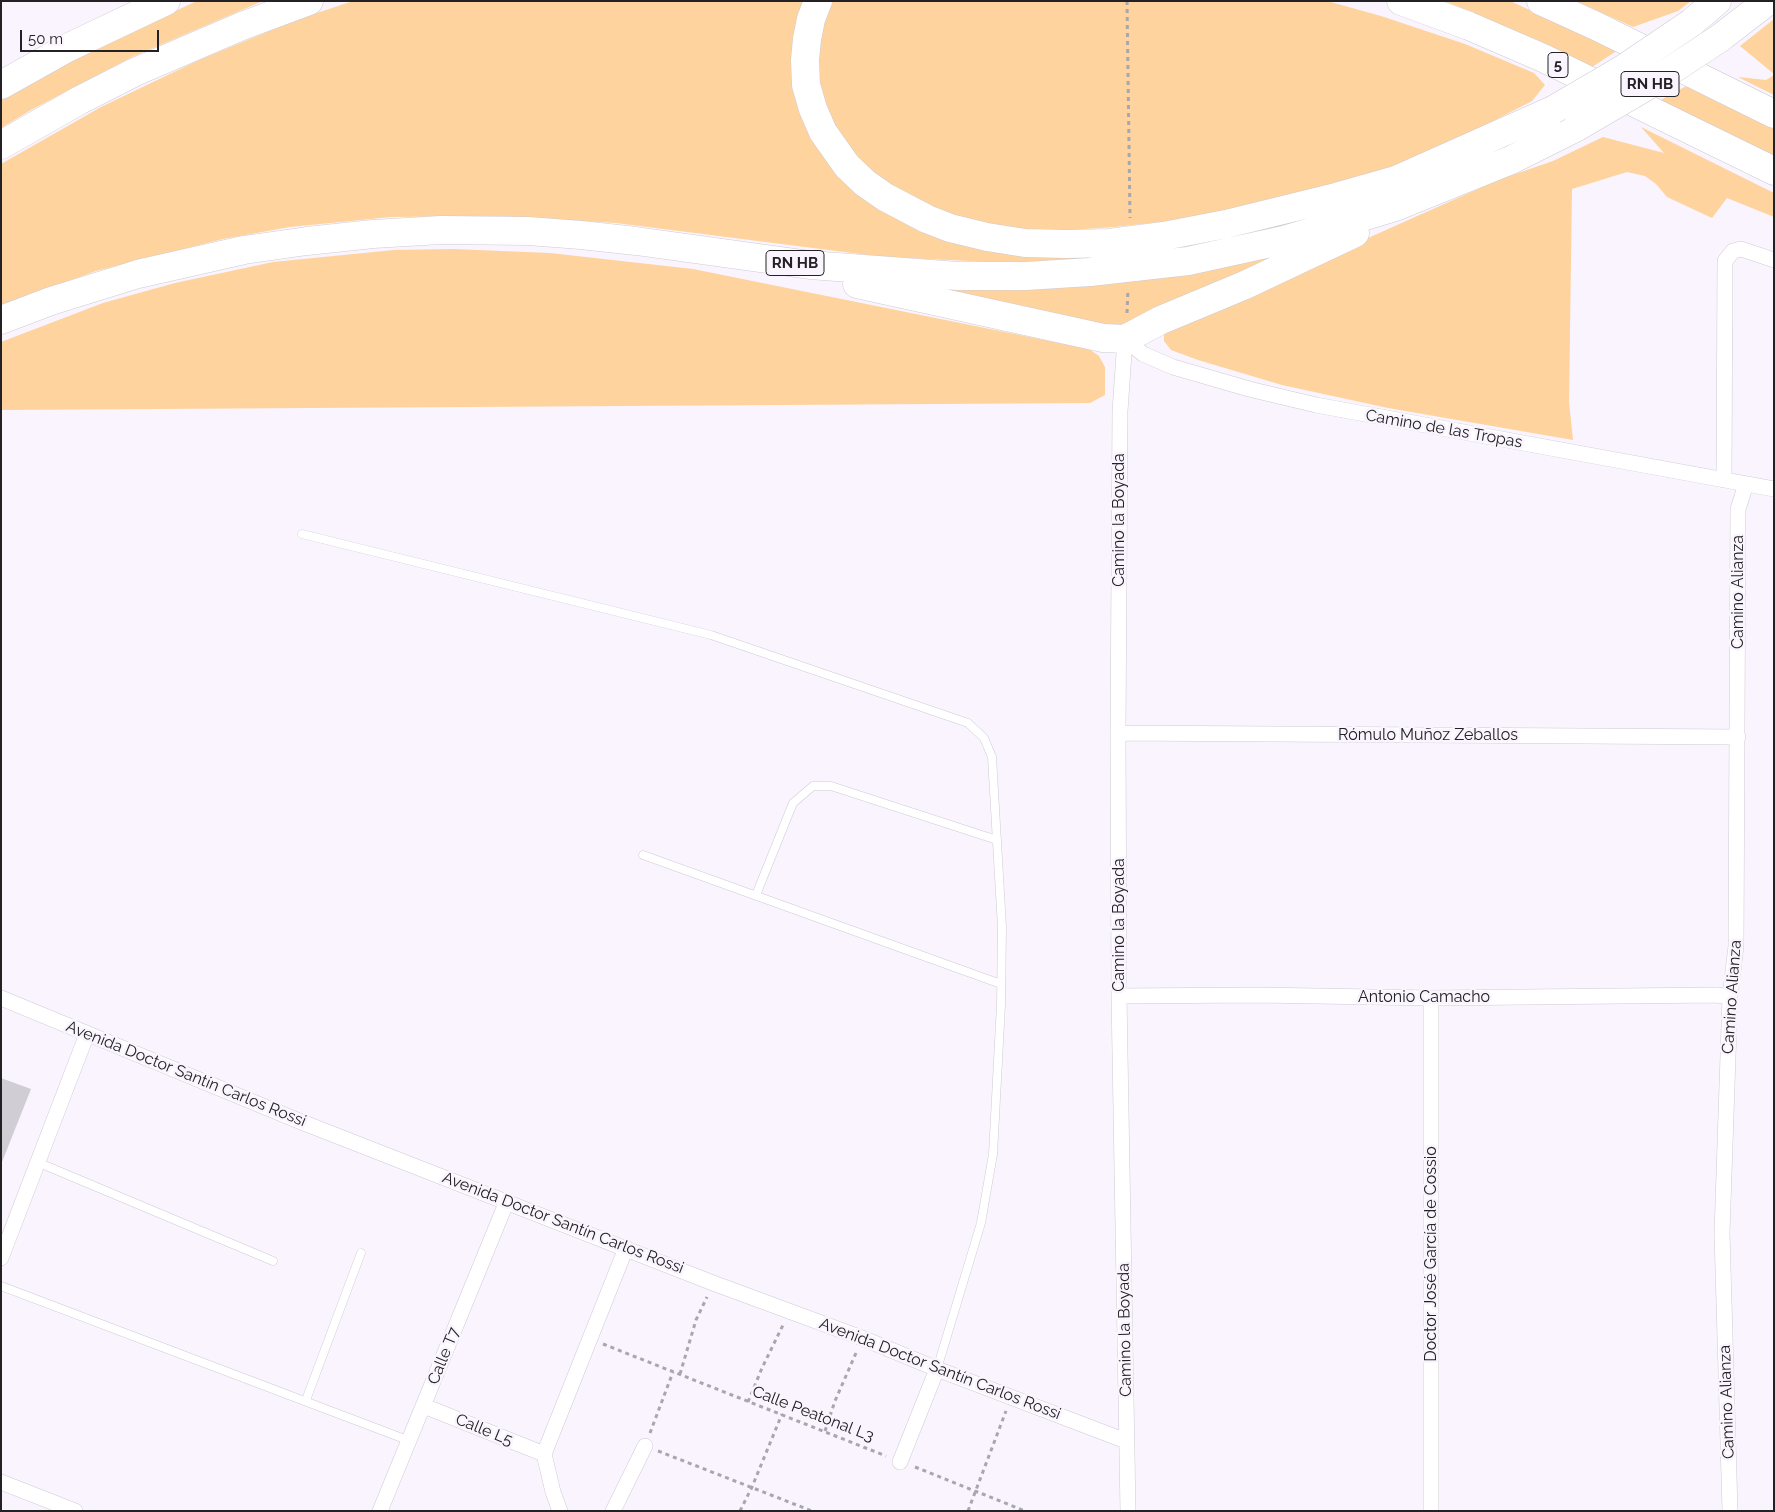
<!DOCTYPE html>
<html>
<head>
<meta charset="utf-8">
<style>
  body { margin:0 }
  #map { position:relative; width:1775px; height:1512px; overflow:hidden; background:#f9f4fd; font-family:Raleway,sans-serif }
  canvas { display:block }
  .frame { position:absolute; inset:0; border:2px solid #232124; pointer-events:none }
  .scale { position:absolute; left:20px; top:30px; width:139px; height:22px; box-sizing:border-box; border:2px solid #232124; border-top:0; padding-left:6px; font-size:15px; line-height:18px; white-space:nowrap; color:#232124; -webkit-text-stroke:4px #f9f4fd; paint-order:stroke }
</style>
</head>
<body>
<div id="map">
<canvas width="1775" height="1512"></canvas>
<div class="frame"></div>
<div class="scale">50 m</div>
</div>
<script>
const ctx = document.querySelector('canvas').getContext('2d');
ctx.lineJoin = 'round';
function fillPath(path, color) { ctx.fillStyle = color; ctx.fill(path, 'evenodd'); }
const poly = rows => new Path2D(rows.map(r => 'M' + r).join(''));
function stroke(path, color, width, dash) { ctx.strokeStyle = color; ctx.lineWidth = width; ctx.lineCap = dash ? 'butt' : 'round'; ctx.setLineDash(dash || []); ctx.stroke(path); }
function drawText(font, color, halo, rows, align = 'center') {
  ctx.font = font + ' Raleway,sans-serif'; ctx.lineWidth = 5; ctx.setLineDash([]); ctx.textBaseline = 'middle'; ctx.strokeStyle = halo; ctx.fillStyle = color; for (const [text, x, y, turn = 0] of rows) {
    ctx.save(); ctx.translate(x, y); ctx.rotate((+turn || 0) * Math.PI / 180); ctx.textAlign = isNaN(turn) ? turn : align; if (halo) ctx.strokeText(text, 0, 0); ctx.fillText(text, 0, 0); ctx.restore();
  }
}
const green = poly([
  [197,1,263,1,132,57,31,110,1,128,1,99,71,59],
  [353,1,804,1,812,135,820,152,835,171,878,209,921,232,965,246,1156,247,1540,129,1515,146,1324,217,1223,240,1168,251,1112,258,1012,263,884,257,616,223,498,216,391,217,290,227,223,239,96,271,1,306,1,164,101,107,199,60,296,20],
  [829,1,1327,1,1381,16,1465,44,1534,73,1545,85,1532,101,1439,149,1379,171,1302,194,1241,208,1170,221,1114,227,1057,231,1006,230,953,217,892,189,855,158,831,122,817,82,820,26],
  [1445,1,1510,1,1618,50,1592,67,1539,41],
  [1576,1,1691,1,1678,11,1633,27],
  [1774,19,1774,74,1740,46],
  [1774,75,1774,95,1738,77,1766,80],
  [1688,85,1774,128,1774,158,1659,101],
  [1641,127,1774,193,1774,217,1727,198,1712,218,1667,197,1656,184,1645,176,1627,172,1572,189,1569,402,1573,440,1388,408,1282,385,1198,360,1171,350,1164,341,1164,334,1303,267,1498,180,1553,161,1603,137,1664,153],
  [453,249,550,253,693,269,1089,349,1099,356,1105,367,1105,395,1090,403,1,410,1,342,103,303,175,283,273,262,394,250],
  [1281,254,1116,328,942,289,945,287]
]);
const building = poly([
  [1,1078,31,1089,2,1162,1,1161]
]);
const path = poly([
  [1127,1,1130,218],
  [1127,313,1128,289],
  [603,1344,886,1456],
  [680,1374,696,1320,707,1297],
  [748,1402,762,1368,783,1325],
  [825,1431,835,1401,856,1353],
  [650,1433,673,1372],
  [658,1451,812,1511],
  [915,1467,1025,1511],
  [740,1511,752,1487,782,1414],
  [968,1511,1006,1411]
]);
const lane = poly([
  [302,534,711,635,968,723,984,738,992,757,1002,927,1001,1005,993,1154,981,1223,937,1369],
  [643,855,1001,984],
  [756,895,793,803,813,786,831,786,997,840],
  [37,1162,273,1261],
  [1,1286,410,1441],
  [306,1400,361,1253]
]);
const street = poly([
  [1125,339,1120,411,1118,733,1119,996,1128,1511],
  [1125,339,1143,354,1173,367,1249,389,1316,405,1774,489],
  [1724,480,1725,261,1733,251,1741,249,1774,260],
  [1118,733,1738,737],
  [1119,996,1259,995,1431,998,1716,995,1730,997],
  [1,998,299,1121,713,1283,862,1338,937,1369,1126,1441],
  [1431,998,1431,1511],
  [1,1258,87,1034],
  [424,1406,544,1454],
  [900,1462,937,1369],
  [1,1482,75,1511],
  [380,1511,507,1201],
  [560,1511,553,1492,544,1454,626,1248],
  [613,1511,645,1446],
  [1730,1511,1722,1233,1730,997,1736,946,1738,509,1746,484]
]);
const highway = poly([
  [818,1,811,19,807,39,805,60,806,85,813,109,823,132,847,166,865,183,885,197,927,219,950,228,987,237,1025,243,1067,244,1109,243,1164,236,1226,224,1336,197,1396,180,1553,110],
  [1401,1,1469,26,1543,58,1774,171],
  [1541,1,1596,26,1774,114],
  [1691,23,1717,1],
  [1720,38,1768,1],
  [1,85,67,48,166,1],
  [1,145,80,100,135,72,242,26,309,1],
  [857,284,1103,338,1125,339,1161,320,1245,285,1355,233],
  [1,320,51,301,138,274,244,250,307,241,373,234,441,230,528,231,581,235,636,241,810,265,958,276,1026,276,1090,272,1188,261,1284,240,1395,207,1511,160,1577,127]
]);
const highwayBridge = poly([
  [1553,110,1623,69,1691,23],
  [1577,127,1649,85,1720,38]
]);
const shields = [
  [1558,65,20],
  [1650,84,58],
  [795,263,58]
];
const shieldNames = [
  ["5",1558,65],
  ["RN HB",1650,84],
  ["RN HB",795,263]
];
const streetNames = [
  ["Camino de las Tropas",1444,429,10],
  ["Camino la Boyada",1119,520,-90],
  ["Camino Alianza",1738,592,-90],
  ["Rómulo Muñoz Zeballos",1428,735],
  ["Camino la Boyada",1119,925,-90],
  ["Antonio Camacho",1424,997],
  ["Camino Alianza",1732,997,-86],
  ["Avenida Doctor Santín Carlos Rossi",186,1074,22],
  ["Avenida Doctor Santín Carlos Rossi",563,1223,21],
  ["Doctor José García de Cossio",1431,1254,-90],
  ["Camino la Boyada",1125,1330,-91],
  ["Calle T7",444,1356,-68],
  ["Avenida Doctor Santín Carlos Rossi",940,1369,21],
  ["Camino Alianza",1727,1402,-92],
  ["Calle Peatonal L3",813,1414,21],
  ["Calle L5",484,1430,22]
];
fillPath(green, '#fed39e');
fillPath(building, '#d1cdd5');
stroke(lane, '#cfcbd3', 9);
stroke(street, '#cfcbd3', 16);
stroke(highway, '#cfcbd3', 29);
stroke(path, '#aaa6ad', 3, [4, 4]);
stroke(lane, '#fff', 8);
stroke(street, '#fff', 15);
stroke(highway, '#fff', 28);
stroke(highwayBridge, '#cfcbd3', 29, []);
stroke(highwayBridge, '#fff', 28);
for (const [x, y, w] of shields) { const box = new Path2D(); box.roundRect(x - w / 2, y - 12.5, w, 25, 4); ctx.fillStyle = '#f9f4fd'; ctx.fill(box); stroke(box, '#232124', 1); }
drawText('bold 15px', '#232124', null, shieldNames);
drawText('16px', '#232124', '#f9f4fd', streetNames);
</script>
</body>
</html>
